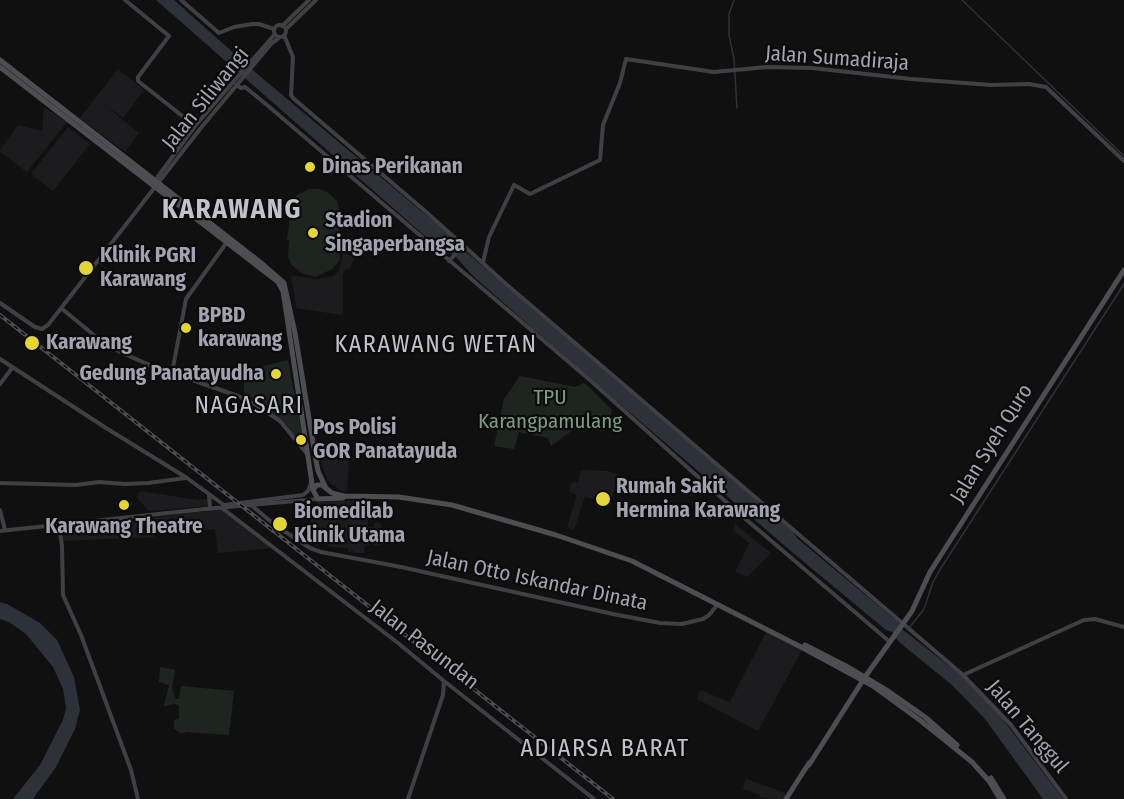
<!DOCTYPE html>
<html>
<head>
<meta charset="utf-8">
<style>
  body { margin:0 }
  canvas { display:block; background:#101011 }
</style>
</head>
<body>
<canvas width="1124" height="799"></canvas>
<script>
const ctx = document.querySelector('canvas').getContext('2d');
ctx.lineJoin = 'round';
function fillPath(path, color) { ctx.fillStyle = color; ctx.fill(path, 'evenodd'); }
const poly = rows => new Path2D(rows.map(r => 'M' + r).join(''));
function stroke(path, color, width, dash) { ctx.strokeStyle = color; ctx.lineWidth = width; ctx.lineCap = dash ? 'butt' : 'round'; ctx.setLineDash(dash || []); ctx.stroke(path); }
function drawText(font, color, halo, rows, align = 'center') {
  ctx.font = font + ' "Fira Sans Condensed",sans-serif'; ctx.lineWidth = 4.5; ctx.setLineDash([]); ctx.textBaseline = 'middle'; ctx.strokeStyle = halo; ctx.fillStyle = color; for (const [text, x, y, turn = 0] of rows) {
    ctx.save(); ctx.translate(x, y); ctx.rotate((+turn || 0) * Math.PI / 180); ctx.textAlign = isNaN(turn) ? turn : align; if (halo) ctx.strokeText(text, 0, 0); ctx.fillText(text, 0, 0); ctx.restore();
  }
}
const built = poly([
  [118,69,144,90,123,118,101,102,139,133,125,152,80,118],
  [44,107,67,122,27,172,0,152,0,150,18,125,42,131],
  [68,127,90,144,53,191,31,174],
  [343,253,355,257,350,268,344,270,343,274,343,315,296,308,291,276,319,279,333,276,339,271],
  [332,441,350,442,347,492,339,490,327,480,322,465,317,445],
  [581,470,608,471,619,475,610,504,585,496,574,530,567,527,577,495,569,491,572,482,578,483],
  [139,491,198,500,208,499,208,506,149,511,137,498],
  [368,500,368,527,374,527,375,523,381,523,381,531,386,531,385,537,381,537,381,545,373,545,373,537,369,537,369,545,364,547,364,553,353,553,353,550,349,553,348,548,329,547,329,540,318,541,318,545,315,546,312,539,309,539,311,531,310,514,315,513,318,502],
  [222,509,273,548,218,553,215,529,156,535,152,525,151,518],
  [147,517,154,537,63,541,63,526],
  [735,524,771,553,747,577,735,572,749,543,733,530],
  [766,632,802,650,758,731,697,699,700,690,730,702],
  [746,778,752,781,788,794,785,799,759,798,760,795,743,789]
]);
const green = poly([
  [309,189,319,189,327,192,337,201,339,208,340,260,332,269,316,277,301,273,291,264,288,256,289,240,287,240,291,206,297,195],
  [288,360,304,446,301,447,283,421,244,393,244,371],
  [520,376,575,387,584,383,588,386,612,410,605,431,574,429,551,446,548,438,519,432,514,449,494,446,504,399],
  [160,667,175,670,172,689,176,699,179,699,181,686,234,691,229,735,186,732,182,734,174,729,174,720,179,719,179,706,175,704,164,706,169,685,159,682]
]);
const water = poly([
  [156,0,174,0,255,72,439,226,454,240,461,250,466,252,792,531,798,539,898,622,902,629,962,676,998,713,1063,799,1043,799,985,719,952,685,899,642,892,632,886,630,792,552,547,341,472,275,455,256,436,245,417,229],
  [0,602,7,604,40,623,57,640,74,677,80,710,75,729,56,767,33,799,13,799,40,765,63,720,66,708,63,689,53,667,26,634,9,622,0,619]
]);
const stream = poly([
  [734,0,729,14,729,35,734,59,737,108],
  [962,0,1124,156],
  [909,628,924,609,933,582,941,568,1124,284]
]);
const secondary = poly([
  [125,0,169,36,138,77,138,81,195,126],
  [181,0,219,33,234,27,252,24,259,24,274,29],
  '274 31a6 6 0 1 1 12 0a6 6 0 1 1-12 0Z',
  [282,26,309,0],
  [286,29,316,0],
  [284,35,293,57,291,95,293,98,425,211,506,284,963,675,1011,725,1066,799],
  [236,85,241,88,245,87,267,105,591,381,735,510,890,642],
  [154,182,195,126,275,34],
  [449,261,463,246],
  [483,262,489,237,514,185,530,194,600,160,603,125,620,83,626,59,714,72,767,67,812,68,911,79,991,85,1029,84,1046,87,1124,161],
  [0,303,35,327,42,329,48,325,200,129,271,44,280,37],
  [61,308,95,336,120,352,152,366,238,396,256,405,280,421,307,454],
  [0,359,106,428,187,478,224,505],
  [172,373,186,299,227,242],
  [0,384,12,368],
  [0,483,76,485,99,482,125,484,148,483,186,478],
  [209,495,210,507],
  [224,505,303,495,308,491,311,483],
  [251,505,275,525,310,548,321,552,401,567,613,614,660,623,682,624,703,619,709,615,718,604],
  [222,508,398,643,444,681,594,799],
  [0,510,5,530],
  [59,525,62,546,63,595,81,635,131,770,138,799],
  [0,531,205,509,318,499],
  [963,675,1084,620,1095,619,1124,627],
  [408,799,443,695,444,681]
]);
const primary = poly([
  [0,60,260,262,284,283,295,333,315,455,318,471,325,486],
  [0,67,278,282,283,291,313,490,318,499,343,498],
  [313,490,317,485,322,485,332,493,344,496,399,497,452,505,556,535,632,561,801,647,873,686,921,721,972,762,989,781,1000,799],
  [805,645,846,666,888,691,925,717,957,745],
  [809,765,865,677,912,611,930,572,1124,270],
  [991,778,1004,799],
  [786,799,809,763]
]);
const rail = poly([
  [0,315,613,799]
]);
const markers = [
  [310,167,6,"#e3d636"],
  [313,233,6,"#e3d636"],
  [86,268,8,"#e3d636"],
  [186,328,6,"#e3d636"],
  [32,343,8,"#e3d636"],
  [276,374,6,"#e3d636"],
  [301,440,6,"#e3d636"],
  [603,499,8,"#e3d636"],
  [124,505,6,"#e3d636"],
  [280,524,8,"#e3d636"]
];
const streetNames = [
  ["Jalan Sumadiraja",837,59,4],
  ["Jalan Siliwangi",206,99,-51],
  ["Jalan Syeh Quro",992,444,-58],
  ["Jalan Otto Iskandar Dinata",537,581,12],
  ["Jalan Pasundan",424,645,38],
  ["Jalan Tanggul",1027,727,50]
];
const poiNames = [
  ["Dinas Perikanan",322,167],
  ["Stadion",325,221],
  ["Singaperbangsa",325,245],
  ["Klinik PGRI",100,256],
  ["Karawang",100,280],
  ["BPBD",198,316],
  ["karawang",198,340],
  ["Karawang",46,343],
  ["Gedung Panatayudha",264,374,"right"],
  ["Pos Polisi",313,428],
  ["GOR Panatayuda",313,452],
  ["Rumah Sakit",616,487],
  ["Hermina Karawang",616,511],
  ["Biomedilab",294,512],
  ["Klinik Utama",294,536],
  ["Karawang Theatre",124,527,"center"]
];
const parkNames = [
  ["TPU",550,398],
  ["Karangpamulang",550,422]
];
const quarterNames = [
  ["KARAWANG WETAN",436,345],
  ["NAGASARI",249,406],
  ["ADIARSA BARAT",605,749]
];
const districtNames = [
  ["KARAWANG",232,210]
];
fillPath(built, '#1c1c1e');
fillPath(green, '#1e2521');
fillPath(water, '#2c313a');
stroke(stream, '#2c313a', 1.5);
stroke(secondary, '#3f3f45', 4);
stroke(primary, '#4d4d54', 5);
stroke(rail, '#4c4c52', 4);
stroke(rail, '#0b0b0c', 1.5, [4.5]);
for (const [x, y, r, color] of markers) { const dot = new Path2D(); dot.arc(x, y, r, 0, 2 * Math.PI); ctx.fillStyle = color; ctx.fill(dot); stroke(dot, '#0b0b0c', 2); }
drawText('21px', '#a2a2b1', '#0b0b0c', streetNames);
drawText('bold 21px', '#a2a2b1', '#0b0b0c', poiNames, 'left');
drawText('21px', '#7a9a84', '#0b0b0c', parkNames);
ctx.letterSpacing = '1.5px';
drawText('24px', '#c2c2cd', '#0b0b0c', quarterNames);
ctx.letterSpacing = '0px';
ctx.letterSpacing = '1.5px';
drawText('bold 27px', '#c2c2cd', '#0b0b0c', districtNames);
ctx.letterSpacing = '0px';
</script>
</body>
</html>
